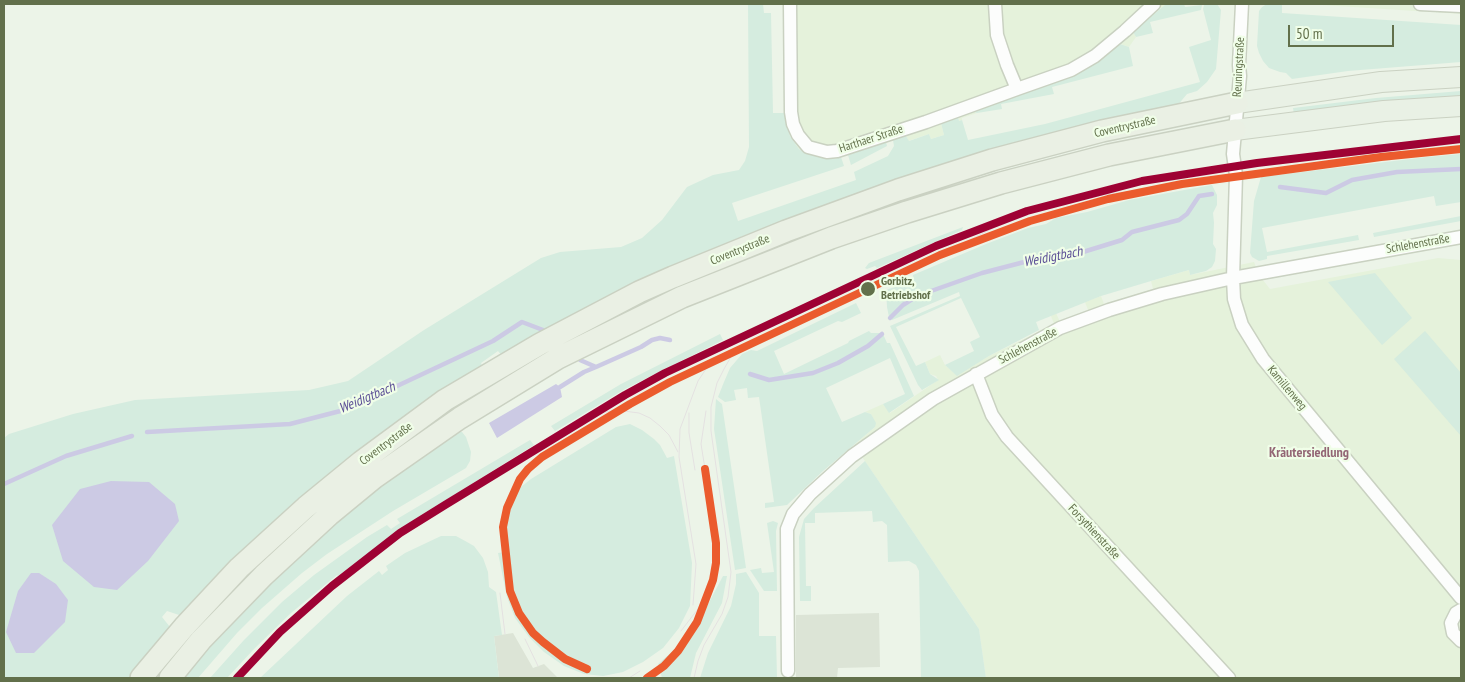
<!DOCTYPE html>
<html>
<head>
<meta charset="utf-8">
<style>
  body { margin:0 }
  #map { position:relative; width:1465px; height:682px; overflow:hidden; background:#ecf4e8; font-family:"PT Sans Narrow",sans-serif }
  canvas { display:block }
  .frame { position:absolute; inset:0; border:5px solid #62704b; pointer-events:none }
  .scale { position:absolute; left:1288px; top:25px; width:106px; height:22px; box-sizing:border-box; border:2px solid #62704b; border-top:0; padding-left:6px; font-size:15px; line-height:18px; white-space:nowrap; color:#62704b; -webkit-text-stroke:4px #f0fee8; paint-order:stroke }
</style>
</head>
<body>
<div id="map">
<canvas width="1465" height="682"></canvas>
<div class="frame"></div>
<div class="scale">50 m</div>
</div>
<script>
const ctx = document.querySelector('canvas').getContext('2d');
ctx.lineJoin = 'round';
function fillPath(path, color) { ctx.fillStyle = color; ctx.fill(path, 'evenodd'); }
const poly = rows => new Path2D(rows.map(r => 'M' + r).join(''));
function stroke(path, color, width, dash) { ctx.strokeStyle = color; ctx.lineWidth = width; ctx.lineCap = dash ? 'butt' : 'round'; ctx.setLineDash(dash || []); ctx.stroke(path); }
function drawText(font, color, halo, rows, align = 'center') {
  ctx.font = font + ' "PT Sans Narrow",sans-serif'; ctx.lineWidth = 4.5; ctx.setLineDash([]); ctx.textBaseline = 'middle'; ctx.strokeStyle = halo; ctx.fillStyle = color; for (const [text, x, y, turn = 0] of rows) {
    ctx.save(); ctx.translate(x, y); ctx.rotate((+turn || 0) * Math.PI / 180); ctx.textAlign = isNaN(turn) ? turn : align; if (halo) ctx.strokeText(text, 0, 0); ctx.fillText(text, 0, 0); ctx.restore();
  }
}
const residential = poly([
  [783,4,1166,4,1133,32,1136,37,1129,47,1120,44,1100,61,1076,74,975,112,977,113,962,118,962,120,959,121,958,118,941,123,944,135,931,139,929,134,908,141,906,136,833,159,807,154,799,149,790,136,786,125,784,113],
  [1307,4,1461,4,1461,14],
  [1438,258,1461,260,1461,678,986,678,979,629,854,445,875,427,871,414,865,412,883,404,890,413,938,380,936,376,930,374,925,362,940,355,945,365,957,375,989,356,1054,324,1051,316,1056,313,1060,322,1088,310,1085,302,1101,296,1104,304,1153,289,1151,281,1189,270,1190,275,1254,262,1259,275,1270,289]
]);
const industrial = poly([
  [879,613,880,667,838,668,837,678,796,678,796,615],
  [513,633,533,668,544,664,558,678,499,678,494,636]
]);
const green = poly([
  [748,4,763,4,764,13,771,13,773,113,784,113,790,136,799,149,807,154,833,159,841,157,844,166,732,203,738,221,856,180,854,172,888,156,894,146,893,140,906,136,909,141,929,134,931,139,944,135,941,123,958,117,959,121,962,120,968,140,1045,124,1200,82,1189,47,1211,40,1203,9,1204,5,1217,4,1221,10,1216,69,1207,82,1197,91,1187,94,1177,106,944,165,891,181,799,214,743,236,669,269,503,357,498,351,481,363,483,368,185,615,179,615,167,611,162,617,170,627,168,633,131,678,4,678,4,438,9,434,73,414,135,400,309,390,348,381,424,330,541,258,560,252,621,247,642,238,662,220,687,187,713,175,739,170,745,161,749,147],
  [1166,4,1184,4,1185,7,1202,5,1201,10,1150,22,1153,33,1136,37,1133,32],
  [1267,4,1282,5,1282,13,1461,25,1461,62,1348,71,1292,79,1286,73,1280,72,1269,68,1263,61,1259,53,1257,46,1259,11,1262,7],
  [1120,44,1129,47,1133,66,1052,87,1054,94,1001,104,1002,109,977,113,974,112,1076,74,1100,61],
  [1461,91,1461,97,1294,114,1293,108,1376,98],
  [886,142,887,146,851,165,848,155],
  [1461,154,1461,202,1436,206,1434,196,1262,228,1267,252,1358,235,1359,240,1267,256,1267,259,1259,261,1252,257,1250,253,1254,201,1261,177,1427,157],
  [1212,185,1217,195,1217,205,1213,213,1214,223,1213,244,1216,249,1215,261,1212,267,1206,271,1190,275,1189,270,1151,281,1101,296,1036,322,1039,330,989,356,957,376,945,365,974,351,970,342,980,337,961,298,896,327,916,366,925,362,930,374,939,380,922,390,918,385,890,326,960,296,959,292,892,320,889,317,887,307,886,290,914,280,913,275,986,244,1028,228,1046,224,1056,218,1087,212,1129,200],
  [1461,216,1461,221,1374,237,1373,233],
  [963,227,962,230,877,268,875,266,867,269,865,268,869,263],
  [1375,273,1412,318,1382,345,1328,282],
  [856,303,861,313,842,322,838,321,774,351,784,374,848,343,849,341,869,331,871,333,881,333,883,334,887,343,890,343,914,396,889,413,883,404,905,394,890,358,826,388,842,422,865,412,871,414,876,423,875,427,823,471,787,505,765,508,765,503,774,502,759,397,748,398,747,388,734,390,736,400,725,402,718,397,724,382,730,368,742,354,751,350,757,351],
  [1425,331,1461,373,1461,436,1394,359],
  [720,334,723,340,625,389,555,431,551,426,621,384],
  [716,399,722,404,746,568,735,570,714,429],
  [630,424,642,430,654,439,660,445,667,458,674,456,692,563,690,606,679,628,663,648,643,662,623,672,603,676,584,674,564,666,544,652,529,637,515,618,507,597,498,553,505,552,504,540,507,515,517,490,531,479,616,427],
  [457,431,462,432,466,437,471,452,470,461,466,468,393,511,327,554,302,573,262,608,237,633,198,678,180,678,271,579,374,487],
  [530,440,534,445,409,523,338,576,337,575,291,613,254,649,227,678,210,678,244,640,282,602,314,575,367,537,387,525,391,529,400,523,397,519],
  [865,461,979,629,986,678,921,678,919,571,916,565,909,561,888,562,887,525,882,521,873,522,872,511,815,513,815,523,805,523,806,586,811,586,811,601,800,601,799,537,804,519,814,508],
  [773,521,778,523,776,531,777,591,764,591,750,570,761,568,762,573,774,572,767,523],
  [441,536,456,536,467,542,474,546,483,558,488,572,489,587,496,592,502,635,494,636,499,678,260,678,347,596,379,571,382,575,388,570,386,566,405,553],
  [746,572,759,593,759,636,776,636,777,678,700,678,708,653,731,606,736,584,736,574],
  [723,576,727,576,722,603,696,653,690,678,662,678,658,664,676,648,706,608]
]);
const water = poly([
  [556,384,560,387,562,397,497,438,489,423],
  [111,481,149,482,175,504,179,521,148,561,117,590,94,587,63,561,52,525,80,489],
  [31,573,39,573,56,584,68,600,65,622,34,653,16,653,6,632,18,591]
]);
const stream = poly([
  [1280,187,1326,193,1352,180,1397,172,1461,169],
  [890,318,903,305,917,296,982,273,1032,260,1070,256,1122,240,1132,232,1179,220,1187,214,1199,196,1212,194],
  [580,360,596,367,641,347,652,340,660,338,670,340],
  [750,374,769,380,813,373,838,363,868,346,882,334],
  [560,387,584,372,596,367],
  [147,432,290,424,348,409,493,341,522,322,543,330],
  [4,484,66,456,132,436]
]);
const minor = poly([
  [790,4,791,112,793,124,798,135,808,147,827,152,837,151,926,122,1017,89,1007,65,997,35,995,4],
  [1242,4,1239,65,1240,76,1233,154,1236,175,1233,278,1234,299,1242,325,1263,359,1461,598],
  [1420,4,1461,6],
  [1017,89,1071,70,1095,56,1125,31,1154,4],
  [976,374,992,415,1007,437,1229,678],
  [1461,610,1456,613,1451,623,1453,633,1461,641],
  [788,671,787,529,793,514,810,494,852,456,933,399,1060,328,1109,310,1162,294,1233,278,1461,237]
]);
const primary = poly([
  [1237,103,1381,82,1461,77],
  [1235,130,1384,111,1461,106]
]);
const trunk = poly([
  [141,678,184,627,239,568,306,507,361,462,445,400,540,344,639,292,673,277,786,231,898,190,992,160,1102,131,1237,103],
  [170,678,201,640,264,575,329,515,374,478,460,418,558,358,682,297,831,238,907,212,1001,183,1109,155,1235,130]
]);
const tram = poly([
  [1070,199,1141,190],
  [952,249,1027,211],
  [689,413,689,433,695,470],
  [591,415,616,410,639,413,650,418,660,426,669,435,678,452],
  [500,593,505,634],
  [701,604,713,575,717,555,716,537,701,444,706,411],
  [693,605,696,564,679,457,680,429,698,381,706,369,717,359],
  [681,631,704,601],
  [525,639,538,666],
  [629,678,640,671],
  [694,678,698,661,704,645,722,614,728,597,731,572,711,431,711,407,717,383,724,369,732,355,744,346]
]);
const tram1 = poly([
  [237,678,280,632,332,586,400,533,445,505,625,395,665,373,936,246,1027,211,1142,181,1257,163,1461,139]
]);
const tram2 = poly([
  [587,669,565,659,543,642,533,633,519,613,510,591,503,527,507,508,520,479,528,469,542,457,630,404,670,382,940,255,1030,221,1108,199,1182,184,1381,157,1461,149],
  [647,678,664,666,678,651,697,622,713,580,716,563,716,543,705,469]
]);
const markers = [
  [868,289,8,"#62704b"]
];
const streetNames = [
  ["Reuningstraße",1239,67,-87],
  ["Coventrystraße",1125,127,-13],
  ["Harthaer Straße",871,139,-18],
  ["Schlehenstraße",1418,244,-10],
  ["Coventrystraße",740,250,-22],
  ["Schlehenstraße",1028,346,-28],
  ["Kamillenweg",1287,388,50],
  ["Coventrystraße",386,444,-37],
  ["Forsythienstraße",1094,532,47]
];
const stopNames = [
  ["Gorbitz,",881,282],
  ["Betriebshof",881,296]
];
const waterNames = [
  ["Weidigtbach",1053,257,-11],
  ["Weidigtbach",367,398,-23]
];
const neighbourhoodNames = [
  ["Kräutersiedlung",1309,453]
];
fillPath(residential, '#e5f2db');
fillPath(industrial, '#dce4d6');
fillPath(green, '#d5ecdf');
fillPath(water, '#cccae4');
stroke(stream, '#cccae4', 4.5);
stroke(minor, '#c9d1c1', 15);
stroke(primary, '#cad1c2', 22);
stroke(trunk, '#cad1c2', 24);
stroke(minor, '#fcfdfc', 12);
stroke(primary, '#e9f1e5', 20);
stroke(trunk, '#eaf0e4', 21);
stroke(tram, '#e4e1e1', 1);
stroke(tram1, '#9e0234', 8);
stroke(tram2, '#eb5b2d', 8);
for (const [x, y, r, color] of markers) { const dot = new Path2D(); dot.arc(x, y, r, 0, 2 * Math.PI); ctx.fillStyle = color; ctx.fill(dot); stroke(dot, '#f0fee8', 2); }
drawText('12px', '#62704b', '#f0fee8', streetNames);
drawText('bold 12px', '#62704b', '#f0fee8', stopNames, 'left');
drawText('italic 14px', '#5c5096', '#f0fee8', waterNames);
drawText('bold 14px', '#936675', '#f0fee8', neighbourhoodNames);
</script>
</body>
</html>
